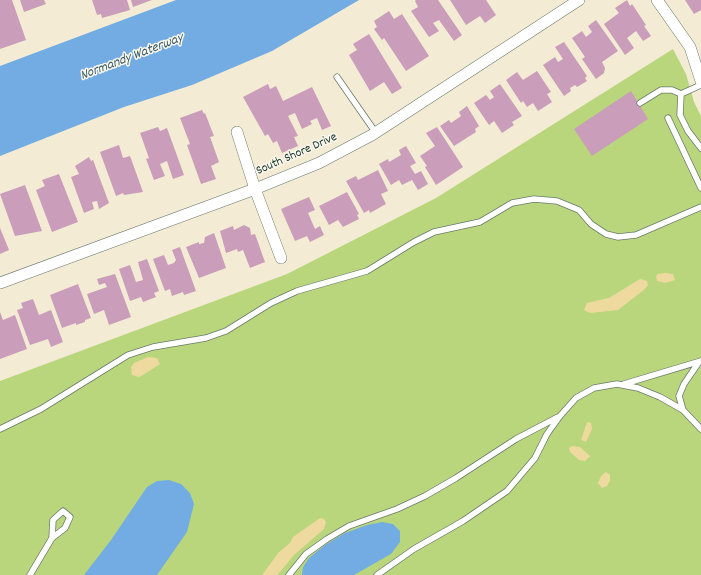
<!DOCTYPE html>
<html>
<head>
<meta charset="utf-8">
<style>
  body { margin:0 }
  canvas { display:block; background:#f3ebd4 }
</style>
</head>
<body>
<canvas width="701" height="575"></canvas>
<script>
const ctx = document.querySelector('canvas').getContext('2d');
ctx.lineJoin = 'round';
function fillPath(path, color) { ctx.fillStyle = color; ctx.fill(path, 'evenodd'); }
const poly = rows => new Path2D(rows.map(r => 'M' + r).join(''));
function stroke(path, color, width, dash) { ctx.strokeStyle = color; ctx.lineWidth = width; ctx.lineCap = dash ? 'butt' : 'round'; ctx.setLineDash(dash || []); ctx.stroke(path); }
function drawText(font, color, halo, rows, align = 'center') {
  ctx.font = font + ' Dekko,sans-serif'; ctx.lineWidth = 3; ctx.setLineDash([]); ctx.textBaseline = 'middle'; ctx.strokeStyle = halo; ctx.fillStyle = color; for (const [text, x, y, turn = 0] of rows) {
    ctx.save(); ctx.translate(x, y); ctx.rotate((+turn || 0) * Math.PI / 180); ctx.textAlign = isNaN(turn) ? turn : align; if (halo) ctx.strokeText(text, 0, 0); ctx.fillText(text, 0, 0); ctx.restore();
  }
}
const green = poly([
  [673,49,686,74,694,102,701,116,701,575,0,575,0,381,287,274,436,198]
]);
const sand = poly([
  [666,273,673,274,675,280,665,283,657,281,656,276,658,274],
  [640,279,647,281,648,285,645,289,618,310,590,313,584,310,587,303,609,298],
  [148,357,157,358,160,364,143,375,139,377,132,375,131,367,134,363],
  [587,422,591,423,592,429,586,442,581,440],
  [572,446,580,447,590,456,585,461,579,460,570,452,569,448],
  [606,472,610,475,610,481,607,486,602,488,598,483,601,476],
  [320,518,324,519,326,522,324,529,294,555,279,573,277,575,262,575,279,552,290,543,293,537]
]);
const water = poly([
  [176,0,359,0,272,51,192,85,124,107,0,156,0,66],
  [169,480,181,484,190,493,194,504,187,532,157,575,84,575,111,540,147,487,157,481],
  [382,522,393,524,400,531,400,542,391,554,354,575,302,575,303,567,309,558,325,545,345,533,367,525]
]);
const building = poly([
  [0,0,12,0,26,40,0,49],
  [20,0,44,0,46,4,24,12],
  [92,0,127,0,130,10,102,18,101,14,97,15],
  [131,0,152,0,133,7],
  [416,0,438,0,462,35,454,41,439,20,433,23,439,31,429,37,411,11,418,7,415,1],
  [450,0,486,0,496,15,485,23,480,16,466,25],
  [627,0,630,6,632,4,646,25,644,26,651,36,643,41,636,31,627,38,634,48,625,55,604,24,619,13,615,8],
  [685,0,701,0,701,10,694,14],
  [389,11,394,19,402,14,429,56,406,71,384,38,382,40,374,29,377,27,374,21],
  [596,20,618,51,602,62,605,68,604,73,596,79,582,59,585,57,572,38,582,31,586,37,592,32,588,26],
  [369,34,402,88,392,94,384,82,370,91,349,55,357,50,353,44],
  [564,42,587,76,585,78,587,81,577,87,575,85,570,88,571,91,564,96,543,65,555,57,558,62,563,59,555,47],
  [537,71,551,92,547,94,552,102,538,111,533,103,527,107,523,101,521,103,506,80,517,72,523,80],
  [268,84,270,89,276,86,283,101,312,87,331,126,322,130,317,118,310,121,312,124,302,129,295,113,288,116,298,136,294,137,298,146,282,153,277,141,273,143,268,134,265,136,243,97],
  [500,84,522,116,512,122,514,125,502,133,494,121,489,125,474,103,486,95,490,100,494,97,490,91],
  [631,91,648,119,592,156,574,129],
  [467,106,479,126,475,129,476,132,454,146,440,126,449,120,451,123,461,116,459,112],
  [202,110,204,114,205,113,214,136,210,137,219,162,211,166,216,179,201,184,187,145,190,144,180,118],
  [158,127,160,131,167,128,184,175,173,179,167,161,160,164,165,176,154,180,146,159,149,158,140,133],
  [437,127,463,167,436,185,425,167,427,166,420,156,435,146,426,133],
  [119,145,123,158,130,156,143,192,124,195,123,193,116,196,100,152],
  [406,146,416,163,410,166,415,174,421,171,428,184,418,190,412,180,402,185,399,180,391,185,379,164,388,159,389,162,401,155,399,150],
  [89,157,91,161,93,160,109,203,99,209,97,201,92,202,94,209,84,213,71,177,79,174,75,166],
  [378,170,388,191,381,194,386,204,370,213,369,210,364,213,346,181,356,176,358,180],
  [59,174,78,222,52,232,36,190,45,186,42,180],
  [25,185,42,231,15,236,0,194],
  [347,192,359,214,357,215,359,219,343,227,338,220,329,225,319,206],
  [309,197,315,210,308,213,315,229,320,226,324,235,310,242,307,236,295,241,281,209],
  [244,225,250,228,251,235,255,234,265,262,250,268,243,250,238,252,237,249,226,253,220,231,233,226,234,230],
  [0,228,9,250,0,254],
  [214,233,226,268,199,278,186,247,199,242,199,244,204,243,205,237],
  [180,247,196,291,184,295,183,292,172,296,170,289,165,291,153,259,164,255,168,265,174,263,176,260,172,250],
  [147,259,159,291,154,293,156,297,143,302,141,297,130,301,119,269,130,265,136,282,143,280,138,262],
  [115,274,131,317,109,325,104,310,94,314,87,294,107,287,105,283,99,285,97,279],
  [78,284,91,318,85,320,85,322,76,325,76,323,62,328,50,295],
  [33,299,39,315,51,310,63,342,51,347,48,339,30,345,17,310,23,308,21,303],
  [0,312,3,320,15,315,27,349,0,359]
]);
const service = poly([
  [337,77,376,133],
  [681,94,680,115,688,131,701,148],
  [640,103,661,90,672,90,681,94,701,85],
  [668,118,701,188],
  [624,384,701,361],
  [683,410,679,396,684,384,699,362],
  [0,429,41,409,128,355,153,347,206,338,226,331,271,303,297,291,367,271,414,242,434,232,480,222,512,203,534,199,557,201,579,210,591,224,606,234,618,237,636,235,701,207],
  [30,575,52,538,65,528,70,517,63,511,53,520,52,538],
  [289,575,306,554,327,539,349,526,397,509,425,496,456,478,516,439,558,417],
  [377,575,414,549,463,521,507,491,535,458,547,434,560,416,576,398,594,388,617,384,638,388,660,397,683,410,701,429]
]);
const minor = poly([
  [657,0,690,47,701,81],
  [237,132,255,189,281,258],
  [0,283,255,189,319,163,372,135,579,0]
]);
const streetNames = [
  ["South Shore Drive",297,155,-24]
];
const waterNames = [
  ["Normandy Waterway",132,58,-21]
];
fillPath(green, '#bad67c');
fillPath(sand, '#eeda9e');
fillPath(water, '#72ace2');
fillPath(building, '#ca9dbb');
stroke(service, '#697a6c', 7);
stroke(minor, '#697a6c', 12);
stroke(service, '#fff', 5.5);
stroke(minor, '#fff', 11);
drawText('13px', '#1f3d34', '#fbf7ec', streetNames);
drawText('italic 14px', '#385e68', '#fbf7ec', waterNames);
</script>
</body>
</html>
